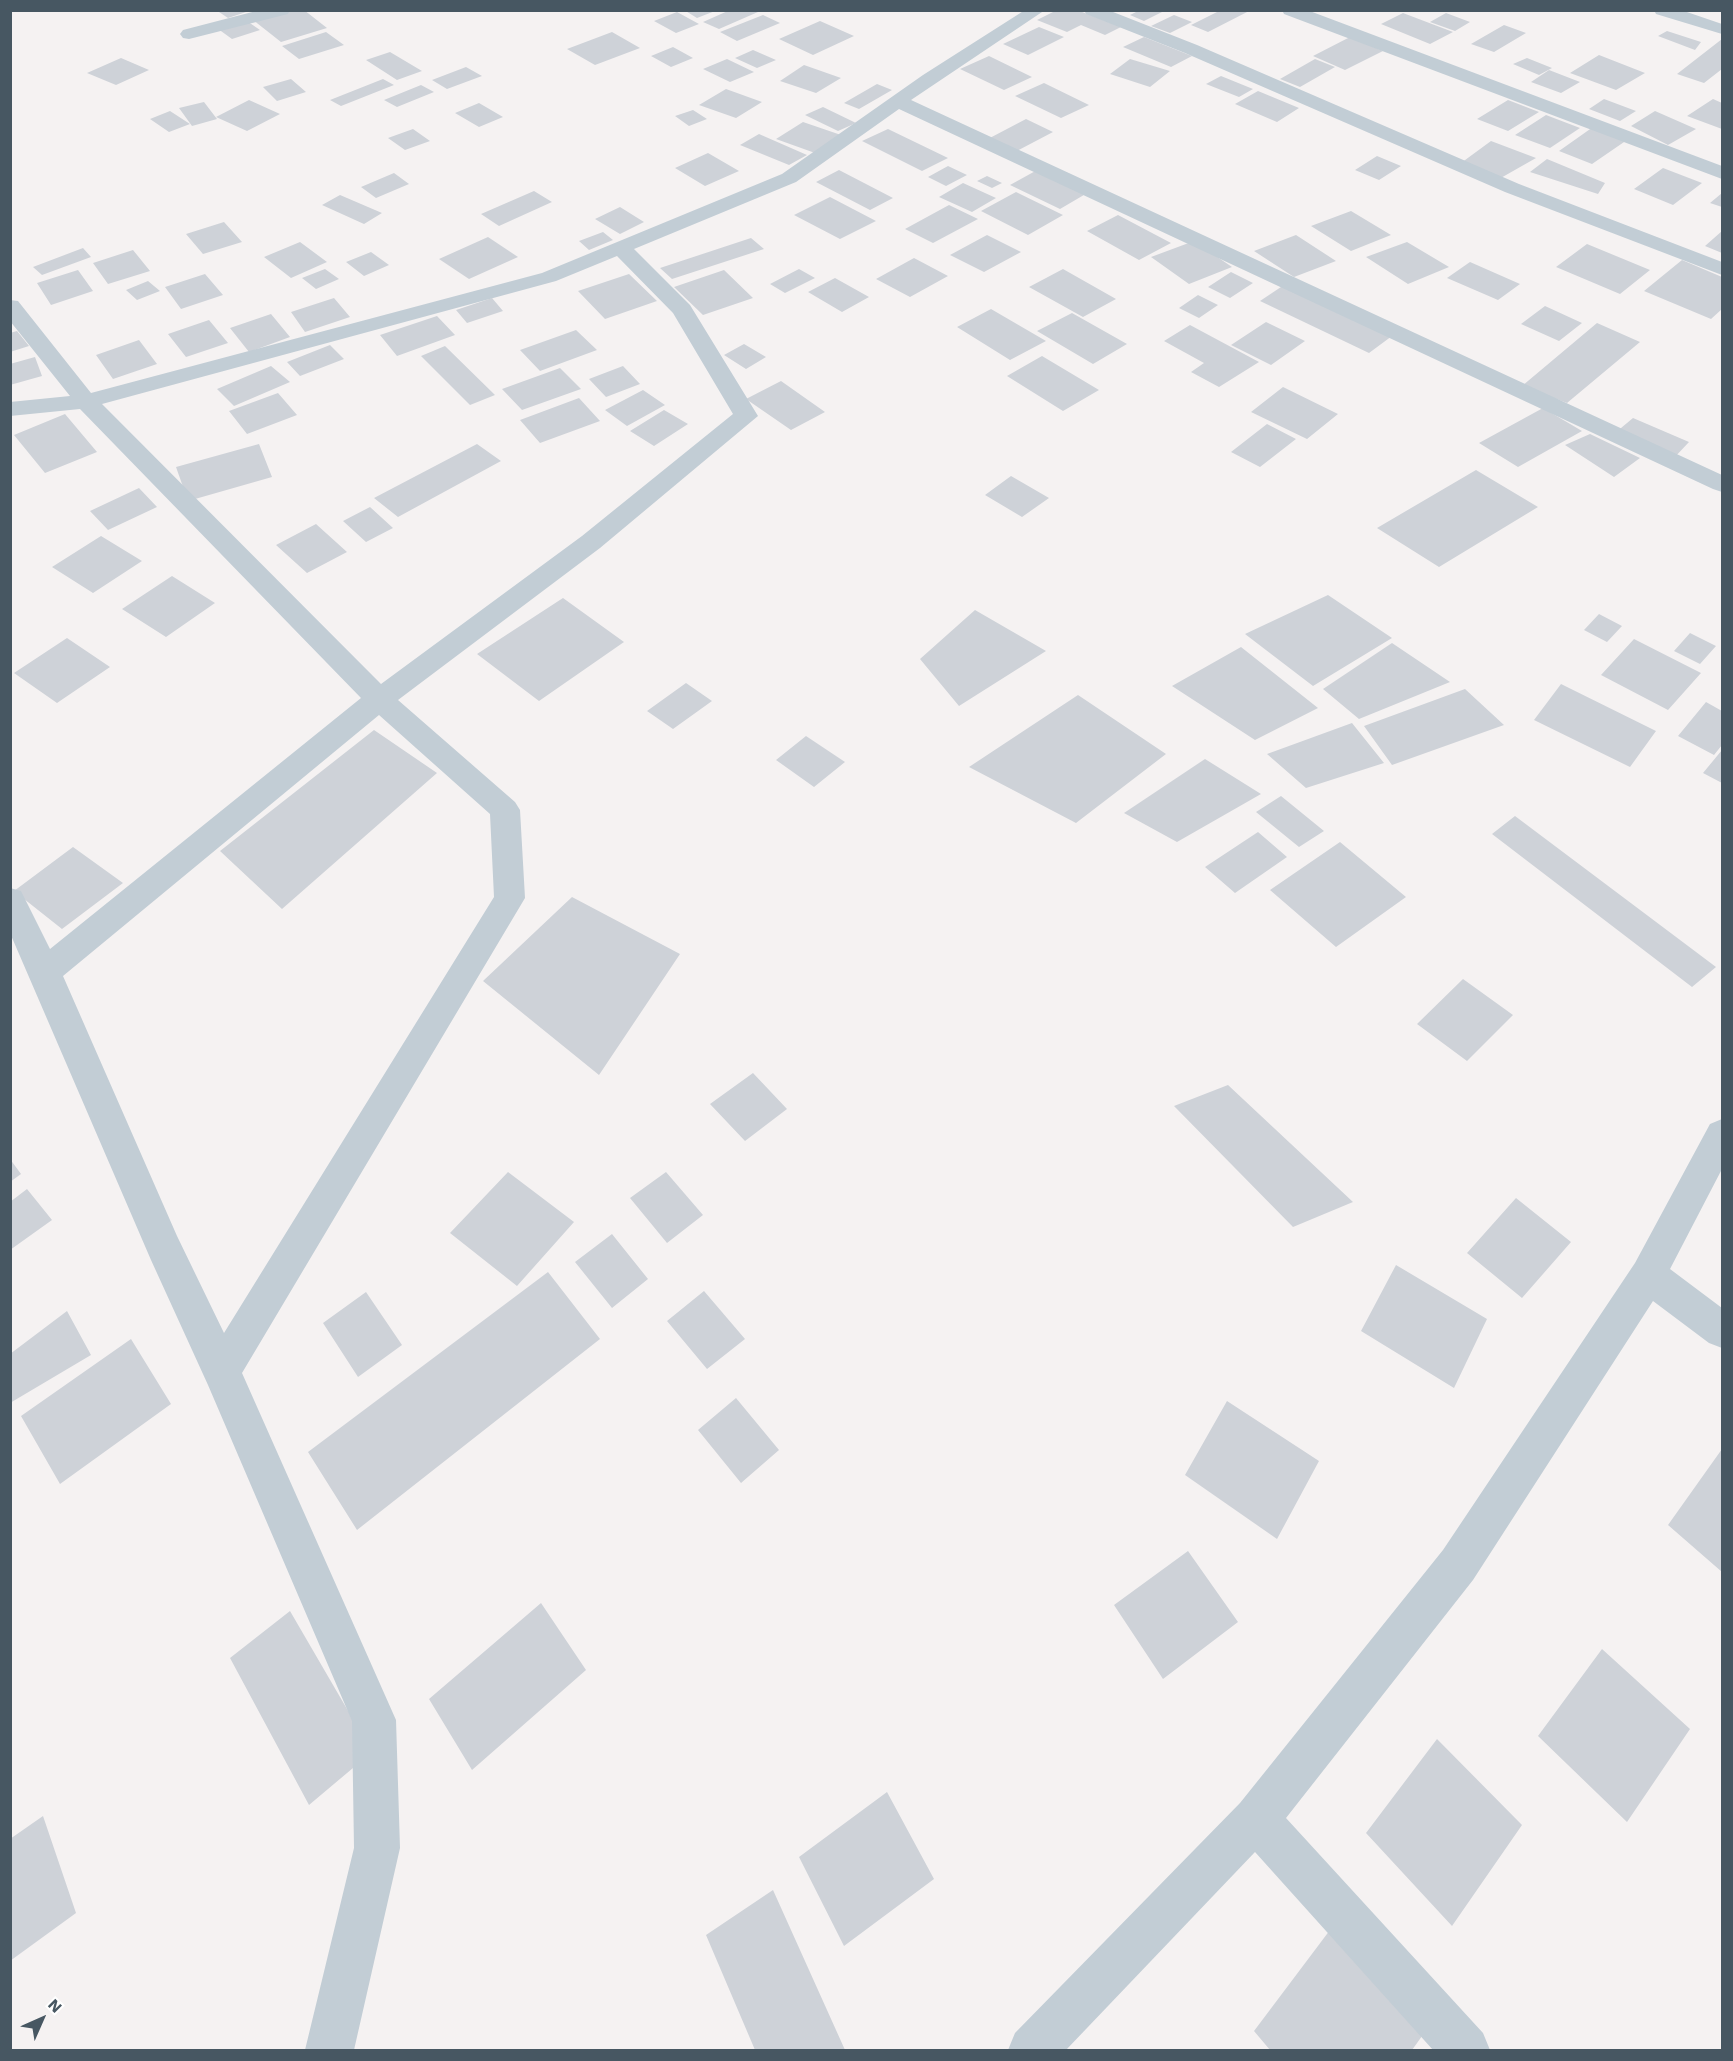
<!DOCTYPE html>
<html>
<head>
<meta charset="utf-8">
<style>
  body { margin:0 }
  #map { position:relative; width:1733px; height:2061px; overflow:hidden; background:#f5f2f2; font-family:"Work Sans",sans-serif }
  canvas { display:block }
  .frame { position:absolute; inset:0; border:12px solid #475762; pointer-events:none }
  .north { position:absolute; left:12px; top:1989px; width:60px; height:60px; -webkit-text-stroke:4px #fff; paint-order:stroke; rotate:45deg; font-size:16px; font-weight:700; line-height:24px; text-align:center; color:#475762 }
  .north::after { content:''; display:block; margin:auto; width:21px; height:27px; background:#475762; clip-path:polygon(50% 0,100% 100%,50% 72%,0 100%) }
</style>
</head>
<body>
<div id="map">
<canvas width="1733" height="2061"></canvas>
<div class="frame"></div>
<div class="north">N</div>
</div>
<script>
const ctx = document.querySelector('canvas').getContext('2d');
ctx.lineJoin = 'round';
function fillPath(path, color) { ctx.fillStyle = color; ctx.fill(path, 'evenodd'); }
const poly = rows => new Path2D(rows.map(r => 'M' + r).join(''));
const building = poly([
  [216,10,249,10,249,11,228,18],
  [266,10,304,10,327,28,281,42,248,16],
  [684,10,715,10,715,11,697,18],
  [730,10,758,12,719,29,703,22],
  [1057,10,1077,10,1121,27,1105,35,1081,25,1067,32,1037,20],
  [1140,10,1166,10,1144,21,1130,15],
  [1221,10,1251,10,1208,32,1191,25],
  [677,12,699,24,676,33,654,21],
  [1403,13,1453,32,1430,44,1381,24],
  [1446,13,1470,22,1455,31,1430,22],
  [763,15,780,23,737,41,720,32],
  [1174,15,1192,22,1170,33,1151,26],
  [241,17,260,30,232,39,214,26],
  [820,21,854,36,813,55,779,39],
  [1504,25,1526,33,1494,52,1471,44],
  [1039,27,1064,37,1028,55,1003,44],
  [1667,31,1701,42,1695,50,1658,36],
  [326,32,344,45,299,59,282,46],
  [612,32,640,48,595,65,567,49],
  [1144,37,1192,56,1171,67,1123,47],
  [1350,37,1383,51,1345,70,1313,56],
  [1722,39,1722,69,1704,83,1677,74],
  [673,47,693,58,671,67,651,56],
  [753,50,776,60,757,68,735,58],
  [390,52,422,71,397,80,366,60],
  [1599,55,1645,73,1616,90,1570,73],
  [989,56,1032,77,1004,90,960,69],
  [121,58,149,70,116,85,87,73],
  [1527,58,1552,68,1539,75,1513,64],
  [727,59,754,72,730,82,703,69],
  [1130,59,1170,71,1150,87,1110,74],
  [1315,59,1335,67,1300,87,1280,79],
  [804,65,841,78,816,93,780,81],
  [466,67,482,76,447,89,432,80],
  [1549,70,1580,82,1561,93,1531,82],
  [1221,76,1253,89,1239,97,1206,84],
  [291,79,306,92,277,101,263,87],
  [383,79,394,85,341,106,330,100],
  [1044,83,1089,105,1061,118,1015,96],
  [877,84,892,90,859,109,844,103],
  [421,85,434,92,397,107,384,100],
  [726,89,762,102,736,118,699,105],
  [1258,91,1299,108,1277,122,1235,104],
  [1604,99,1636,111,1620,121,1589,109],
  [1713,99,1722,103,1722,129,1687,116],
  [249,100,280,114,247,131,216,117],
  [1508,100,1539,112,1508,131,1477,119],
  [204,102,217,119,192,126,179,108],
  [479,103,503,117,479,127,455,113],
  [823,107,856,123,838,131,805,115],
  [693,110,707,119,689,126,675,116],
  [170,111,190,124,169,132,150,119],
  [1655,111,1696,129,1668,145,1631,126],
  [1546,115,1580,128,1550,148,1515,135],
  [1026,119,1053,132,1013,153,986,140],
  [803,122,841,135,815,153,776,139],
  [1593,127,1627,140,1592,164,1559,151],
  [413,129,430,141,405,150,388,138],
  [888,129,948,158,922,171,862,141],
  [759,134,807,155,789,165,740,145],
  [1491,141,1536,158,1499,179,1461,163],
  [708,153,739,171,705,186,675,168],
  [1377,156,1401,166,1379,180,1355,170],
  [1547,159,1605,183,1598,194,1530,172],
  [948,166,967,175,946,186,928,177],
  [1663,168,1702,183,1673,205,1634,189],
  [1039,169,1089,192,1060,209,1010,185],
  [839,170,893,198,870,210,816,182],
  [394,173,409,184,376,198,361,187],
  [987,176,1002,183,992,188,977,181],
  [963,183,996,198,972,212,939,197],
  [534,191,552,202,499,226,481,214],
  [1016,192,1063,215,1028,235,981,211],
  [1722,193,1722,207,1710,203],
  [340,195,382,213,364,224,322,205],
  [830,197,876,221,840,239,794,215],
  [949,205,978,219,933,243,905,229],
  [620,207,644,222,620,234,595,219],
  [1351,211,1391,235,1351,251,1311,226],
  [1118,215,1171,243,1139,260,1087,231],
  [224,222,242,242,203,254,186,234],
  [1722,231,1722,253,1705,246],
  [603,232,613,240,589,250,579,241],
  [987,235,1021,252,984,272,950,255],
  [1296,235,1336,261,1294,277,1254,251],
  [488,237,518,257,469,279,439,259],
  [751,238,764,249,672,279,660,268],
  [1194,241,1232,267,1189,284,1151,257],
  [300,242,327,262,291,278,264,257],
  [1407,242,1449,267,1408,284,1366,257],
  [1587,244,1650,270,1620,294,1556,267],
  [83,248,91,257,42,275,33,267],
  [133,250,150,271,108,284,93,263],
  [371,252,389,265,364,276,346,262],
  [914,258,948,276,910,297,876,279],
  [1682,260,1722,277,1722,309,1711,319,1644,291],
  [1470,262,1520,284,1498,300,1447,278],
  [325,269,339,279,316,289,302,278],
  [799,269,815,278,785,293,770,284],
  [1063,269,1116,299,1083,317,1029,287],
  [78,270,93,291,51,305,37,283],
  [724,270,753,298,703,315,674,287],
  [1231,272,1253,283,1230,298,1208,287],
  [205,274,223,295,181,309,165,287],
  [629,274,657,301,605,319,578,291],
  [835,278,869,297,842,312,808,292],
  [148,281,160,291,137,300,126,290],
  [1284,285,1392,336,1369,353,1260,301],
  [1198,295,1218,305,1199,318,1179,308],
  [334,298,350,317,305,332,291,312],
  [492,298,503,311,467,323,456,310],
  [1545,306,1582,323,1559,341,1521,324],
  [991,309,1046,341,1010,360,957,327],
  [1072,313,1127,344,1093,364,1037,331],
  [271,314,290,337,249,352,230,328],
  [437,316,455,335,397,356,380,335],
  [209,320,228,343,186,357,168,334],
  [1266,322,1305,341,1271,365,1231,345],
  [1597,323,1640,342,1567,403,1522,386],
  [1190,325,1259,362,1219,387,1191,372,1204,363,1164,341],
  [576,330,597,350,540,371,520,350],
  [17,331,29,346,10,352,10,333],
  [139,340,157,364,113,379,96,355],
  [744,344,766,357,746,369,724,355],
  [330,345,344,359,300,376,287,362],
  [445,346,495,395,470,405,421,356],
  [1042,356,1099,390,1063,411,1007,376],
  [35,357,42,376,10,385,10,364],
  [271,366,290,382,234,406,217,389],
  [623,366,640,384,606,397,589,379],
  [560,368,581,389,522,410,502,389],
  [781,381,825,412,791,430,746,399],
  [1283,387,1338,414,1307,439,1251,412],
  [643,390,665,405,627,426,605,410],
  [278,393,297,415,247,434,229,411],
  [579,398,600,421,540,443,520,420],
  [1543,408,1582,431,1518,467,1479,443],
  [664,410,688,424,654,446,630,431],
  [65,414,97,452,45,473,14,435],
  [1633,418,1689,442,1673,459,1615,433],
  [1267,424,1296,439,1260,467,1231,452],
  [1590,434,1640,458,1614,477,1565,445],
  [259,444,272,477,188,501,176,467],
  [477,444,501,461,398,517,374,498],
  [1476,470,1538,507,1439,567,1377,528],
  [1011,476,1049,498,1022,517,985,495],
  [139,488,157,507,108,530,90,511],
  [370,507,393,528,366,542,343,521],
  [316,524,347,552,307,573,276,545],
  [101,536,142,561,93,593,52,567],
  [172,576,215,603,166,637,122,609],
  [1328,595,1392,638,1313,686,1245,634],
  [563,598,624,642,539,701,477,654],
  [975,610,1046,651,959,706,920,659],
  [1599,614,1622,626,1607,642,1584,630],
  [1690,633,1716,646,1700,664,1674,651],
  [67,638,110,667,57,703,14,673],
  [1634,639,1701,673,1668,710,1601,675],
  [1392,643,1450,682,1359,719,1323,689],
  [1241,647,1318,708,1255,740,1172,686],
  [686,683,712,701,673,729,647,711],
  [1561,684,1656,731,1630,767,1534,720],
  [1465,689,1504,725,1392,765,1364,726],
  [1078,695,1166,754,1076,823,969,767],
  [1706,702,1722,711,1722,745,1714,755,1678,736],
  [1352,723,1384,763,1306,788,1267,754],
  [374,730,437,773,282,909,220,851],
  [806,736,845,762,814,787,776,760],
  [1722,750,1722,783,1703,773],
  [1205,759,1261,794,1177,842,1124,813],
  [1281,796,1324,831,1299,847,1256,812],
  [1515,816,1716,967,1692,987,1492,834],
  [1258,832,1287,857,1235,893,1205,867],
  [1340,842,1406,897,1336,947,1270,890],
  [73,847,123,883,62,929,14,891],
  [572,897,680,954,599,1075,483,981],
  [1463,979,1513,1015,1467,1061,1417,1024],
  [753,1073,787,1109,745,1141,710,1104],
  [1228,1085,1353,1202,1293,1227,1174,1106],
  [10,1159,21,1174,10,1182],
  [508,1172,574,1222,517,1286,450,1233],
  [666,1172,703,1215,667,1243,630,1198],
  [27,1189,52,1220,10,1250,10,1202],
  [1516,1198,1571,1242,1522,1298,1467,1253],
  [612,1234,648,1279,612,1308,575,1262],
  [1396,1265,1487,1319,1454,1388,1361,1331],
  [548,1272,600,1339,357,1530,308,1452],
  [704,1291,745,1339,707,1369,667,1321],
  [366,1292,402,1345,358,1377,323,1323],
  [67,1311,91,1355,10,1403,10,1354],
  [131,1339,171,1404,60,1484,21,1416],
  [736,1398,779,1450,741,1483,698,1430],
  [1227,1401,1319,1461,1277,1539,1185,1475],
  [1722,1449,1722,1572,1668,1525],
  [1188,1551,1238,1622,1163,1679,1114,1605],
  [541,1603,586,1670,472,1770,429,1699],
  [290,1611,372,1752,309,1805,230,1658],
  [1602,1649,1690,1729,1627,1822,1538,1736],
  [1437,1739,1522,1825,1452,1926,1366,1833],
  [887,1792,934,1879,844,1946,799,1857],
  [43,1816,76,1913,10,1961,10,1839],
  [773,1890,845,2050,755,2050,706,1935],
  [1336,1922,1430,2025,1412,2050,1270,2050,1254,2031]
]);
const street = poly([
  [260,10,290,10,288,14,189,39,183,38,180,34,183,30,260,10],
  [1025,10,1045,10,911,100,1722,475,1722,492,1713,489,899,109,796,182,634,249,690,305,758,416,600,548,398,700,515,802,520,810,525,898,242,1373,396,1720,400,1848,354,2050,305,2050,354,1848,352,1721,208,1385,151,1260,10,933,10,888,21,891,50,949,361,698,80,409,10,416,10,402,70,396,10,321,10,300,18,301,91,393,542,273,782,174,923,75,1025,10],
  [617,256,673,313,733,414,582,536,381,684,102,404,556,281,617,256],
  [379,715,490,814,494,897,224,1333,177,1236,63,976,379,715],
  [1084,10,1108,10,1197,45,1519,184,1722,262,1722,275,1505,192,1185,53,1086,14,1084,10],
  [1282,10,1307,10,1722,166,1722,179,1284,14,1282,10],
  [1654,10,1681,10,1722,24,1722,34,1656,14,1654,10],
  [1722,1119,1722,1169,1670,1269,1722,1308,1722,1348,1709,1343,1653,1301,1473,1580,1286,1818,1483,2033,1490,2050,1433,2050,1255,1852,1066,2050,1008,2050,1015,2033,1240,1803,1443,1550,1635,1263,1710,1124,1722,1119]
]);
fillPath(building, '#ced2d8');
fillPath(street, '#c2cdd5');
</script>
</body>
</html>
